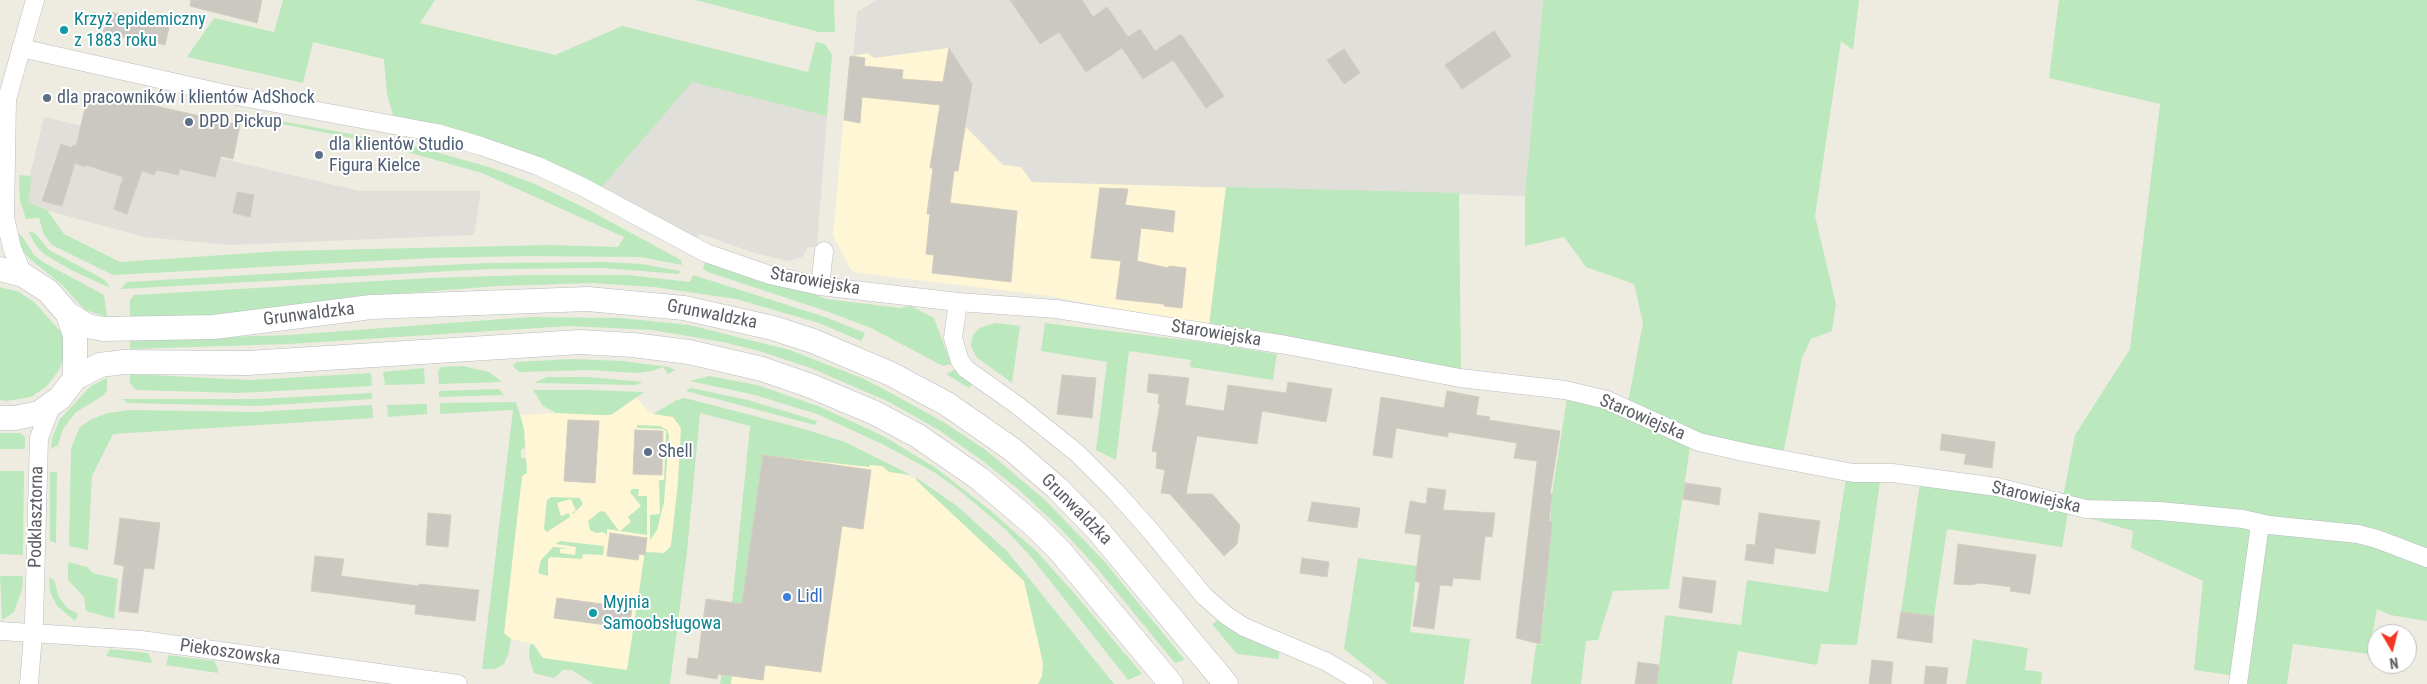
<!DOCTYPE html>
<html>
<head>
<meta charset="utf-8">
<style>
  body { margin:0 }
  #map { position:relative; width:2427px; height:684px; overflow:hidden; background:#eeece1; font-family:"Roboto Condensed",sans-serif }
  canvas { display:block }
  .north { position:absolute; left:2367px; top:624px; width:50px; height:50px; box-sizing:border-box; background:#fff; border:1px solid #bdbfc1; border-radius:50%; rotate:172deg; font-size:14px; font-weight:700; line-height:20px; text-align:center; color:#5a5e64 }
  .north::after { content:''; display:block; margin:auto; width:18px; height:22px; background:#f43622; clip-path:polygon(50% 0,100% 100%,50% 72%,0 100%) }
</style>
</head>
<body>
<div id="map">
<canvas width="2427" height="684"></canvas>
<div class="north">N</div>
</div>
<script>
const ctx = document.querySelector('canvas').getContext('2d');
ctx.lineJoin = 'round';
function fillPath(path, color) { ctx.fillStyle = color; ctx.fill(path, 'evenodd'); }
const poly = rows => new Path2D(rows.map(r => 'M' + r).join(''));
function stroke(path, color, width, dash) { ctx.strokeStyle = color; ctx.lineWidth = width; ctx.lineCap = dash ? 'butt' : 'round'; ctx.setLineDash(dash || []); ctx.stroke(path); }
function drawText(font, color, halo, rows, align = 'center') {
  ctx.font = font + ' "Roboto Condensed",sans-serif'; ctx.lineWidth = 4; ctx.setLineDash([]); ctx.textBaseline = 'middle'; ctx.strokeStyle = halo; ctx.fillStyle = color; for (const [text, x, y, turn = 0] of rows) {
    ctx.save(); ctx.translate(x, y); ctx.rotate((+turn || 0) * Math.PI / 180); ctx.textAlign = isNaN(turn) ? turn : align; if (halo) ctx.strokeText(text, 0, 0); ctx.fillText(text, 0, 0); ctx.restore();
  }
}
const commercial = poly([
  [876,0,915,0,972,84,966,127,1021,167,1032,182,1226,187,1209,326,1043,295,858,273,851,270,833,235,849,60,853,56,857,12],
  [636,398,650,413,673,417,679,424,682,433,672,541,669,549,664,553,645,552,627,670,543,658,534,644,511,639,504,634,522,476,527,473,524,429,521,415,556,413,611,415],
  [750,426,845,446,917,480,1025,580,1043,663,1042,676,1038,684,720,684,732,603]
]);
const industrial = poly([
  [876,0,1543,0,1525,196,1032,182,1021,167,1003,165,966,127,972,84,949,48,874,58,868,53,853,56,857,12],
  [692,81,827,116,817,247,808,247,802,257,788,261,751,252,701,234,696,238,602,187],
  [44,117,360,191,481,191,474,235,229,245,144,237,23,204]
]);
const green = poly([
  [283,0,435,0,420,23,555,55,622,26,808,72,816,42,825,44,832,55,827,116,692,82,602,187,553,163,502,144,453,129,393,115,387,94,384,59,313,42,303,83,187,57,214,18,274,32],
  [695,0,834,0,835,32,819,32],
  [1543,0,1859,0,1853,50,1841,41,1815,216,1836,304,1832,331,1811,339,1802,358,1783,455,1690,447,1669,589,1613,591,1598,640,1586,641,1581,684,1531,684,1536,645,1547,644,1540,644,1545,602,1552,494,1569,385,1628,402,1643,323,1634,284,1586,267,1564,237,1525,246,1525,195],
  [2059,0,2427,0,2427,621,2390,615,2377,609,2369,654,2293,644,2287,684,2238,684,2229,675,2194,670,2203,581,2131,548,2133,531,2068,512,2062,547,1947,529,1934,616,1901,612,1920,483,2063,497,2075,435,2130,349,2160,104,2049,78],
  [276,120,414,146,489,167,535,184,587,209,681,260,682,265,640,257,530,256,431,258,113,275,52,245,44,235,39,218,26,219,20,201,19,175,32,176,28,202,47,210,64,234,120,262,282,251,549,245,618,247,624,237,482,173,372,142,277,123],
  [1226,187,1459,193,1461,371,1209,326],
  [28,231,35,233,49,250,105,280,110,288,69,269,44,254,37,247],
  [17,233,22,236,34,255,43,262,104,295,107,317,85,310,61,284,31,260,22,250],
  [603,262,642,264,680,271,679,274,603,268,490,269,121,289,127,282,336,270,489,263],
  [705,262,758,281,812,293,826,299,900,308,911,306,934,318,951,364,943,366,871,328,829,312,708,272,703,269],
  [530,275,629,275,690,282,693,275,825,317,865,333,861,341,819,323,736,299,654,287,592,283,498,286,357,297,213,316,130,317,130,300,134,295,430,278],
  [0,287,19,292,34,302,63,334,65,353,59,370,47,386,31,397,6,401,0,400],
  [530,317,621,318,689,325,790,350,864,379,891,393,945,423,987,451,1045,500,1104,561,1185,660,1175,663,1096,567,1061,529,1018,489,980,459,939,430,887,401,811,368,759,351,723,342,652,330,569,326,289,344,130,349,130,340,289,335],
  [996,323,1020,326,1012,383,976,357,971,346,973,335,979,328],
  [1045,323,1202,342,1277,354,1273,380,1190,367,1191,360,1129,351,1116,460,1096,450,1107,362,1041,351],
  [572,359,622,361,669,367,675,370,668,374,663,367,652,371,636,373,590,370,519,372,513,366,516,362],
  [463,366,489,372,502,382,439,384,438,373,440,367],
  [424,368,425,384,385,385,383,372],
  [956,369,972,384,969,388,946,374],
  [371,373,372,386,239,393,136,390,130,383,130,374,250,380],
  [709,376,757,385,818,406,885,437,936,468,991,511,1037,552,1074,593,1142,674,1128,680,1032,558,1006,530,959,490,934,472,882,444,817,414,755,395,690,381],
  [547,377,589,377,643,382,636,385,534,383],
  [107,378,107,390,104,395,76,412,63,429,58,445,51,449,52,438,60,419,91,386],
  [691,388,748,400,817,421,815,425,686,391],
  [499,389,504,395,439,397,439,391],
  [533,390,589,390,644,392,611,415,600,415,556,413,543,406],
  [372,393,372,399,256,406,127,403,122,399,257,399],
  [685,398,804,429,845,442,911,475,889,472,882,466,870,465,869,467,763,455,731,684,720,684,732,603,750,426,700,413,687,552,670,684,593,684,572,670,563,670,554,678,534,673,529,658,530,645,533,644,543,658,627,670,645,552,664,553,671,546,678,483,681,428,673,417,653,414,677,400],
  [516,402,524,429,525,448,521,449,521,458,526,458,527,473,522,476,504,633,511,639,508,655,504,664,495,669,482,669,513,410,440,414,440,403],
  [427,404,427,414,388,417,387,405],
  [372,405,373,418,113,434,92,476,88,550,69,546,71,448,80,427,92,419,108,413,130,410,257,412],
  [637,425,660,426,667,430,669,436,664,502,657,530,650,540,650,515,660,514,659,480,664,480,666,431,663,429,637,428],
  [0,433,21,433,25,437,25,449,0,449],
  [0,471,24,471,23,555,0,554],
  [50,472,57,472,56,543,50,541],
  [917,478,957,506,1007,551,1114,684,1038,684,1042,676,1043,663,1024,581,916,480],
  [1846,478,1880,482,1857,645,1821,644,1817,665,1738,651,1732,684,1657,684,1665,615,1741,625,1747,580,1828,592],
  [632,489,639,489,638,496,647,496,647,535,620,531,631,522,628,517,641,506,630,492],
  [551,497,580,498,583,504,573,514,572,512,576,511,571,499,557,503,561,516,569,513,570,517,547,532,544,529,546,509,547,500],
  [603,511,605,512,619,531,607,529,607,535,603,532,596,533,590,530,588,521,599,512],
  [560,541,604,546,603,555,583,554,582,559,551,557,548,559,548,576,538,573,541,560,553,547,567,548,560,549,560,553,575,555,576,547,556,544],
  [1358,558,1417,566,1410,632,1470,639,1464,684,1388,684,1344,649],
  [68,562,87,567,93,573,118,579,114,619,86,611,84,597,68,580],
  [0,576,23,576,22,589,14,612,2,620],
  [49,577,54,580,59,597,67,608,78,614,75,621,57,606,50,592],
  [1218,620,1244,637,1279,652,1279,659,1237,654,1212,624],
  [1973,639,2028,648,2025,670,2042,672,2041,684,1966,684],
  [110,649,148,653,152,661,151,663,106,656],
  [169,655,214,661,218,669,218,673,166,665]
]);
const building = poly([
  [191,0,262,0,257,23,190,6,191,0],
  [1010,0,1082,0,1093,17,1107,7,1128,37,1140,29,1155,51,1181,34,1224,96,1206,108,1173,60,1143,79,1122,48,1086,72,1059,32,1040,44,1010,0],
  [109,12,140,18,139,20,169,28,165,45,126,35,126,38,103,33,109,12],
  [1494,31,1511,56,1462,89,1445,65,1494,31],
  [949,48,972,84,958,171,954,171,950,203,1017,211,1011,282,932,273,934,255,926,254,930,214,927,214,933,168,930,168,940,105,862,97,860,123,844,120,850,56,865,58,864,66,903,70,902,79,943,82,949,48],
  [1344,49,1360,73,1344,84,1327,60,1344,49],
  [89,91,240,125,233,159,221,156,215,177,180,169,178,175,156,170,154,175,142,171,127,214,114,209,123,177,86,165,85,167,75,163,62,206,42,201,61,144,72,148,73,145,76,146,89,91],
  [1100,188,1128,189,1125,205,1175,211,1173,232,1141,228,1137,261,1168,268,1169,266,1186,268,1182,308,1164,306,1164,304,1116,299,1121,261,1091,258,1100,188],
  [237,192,254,195,250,217,233,213,237,192],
  [1149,374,1189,378,1185,405,1224,411,1228,385,1286,393,1288,382,1332,389,1326,422,1262,411,1257,444,1197,436,1186,494,1212,494,1240,525,1237,544,1224,556,1170,494,1161,493,1165,470,1156,468,1157,452,1152,451,1160,404,1158,404,1159,394,1147,392,1149,374],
  [1062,375,1096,378,1092,418,1057,414,1062,375],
  [1447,391,1479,397,1476,415,1490,417,1489,420,1560,431,1550,494,1552,494,1549,521,1552,522,1540,644,1516,638,1537,461,1514,458,1517,443,1448,432,1448,437,1396,428,1392,458,1373,455,1381,397,1444,408,1447,391],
  [568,420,599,421,595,483,564,481,568,420],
  [635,430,663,431,662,475,633,474,635,430],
  [1942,434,1995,442,1992,468,1964,464,1966,454,1940,450,1942,434],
  [763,455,871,470,863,529,842,526,821,672,765,665,763,680,718,674,717,679,686,674,688,658,698,659,706,599,742,604,763,455],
  [1685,483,1721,488,1719,505,1683,499,1685,483],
  [1428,488,1446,490,1443,510,1495,513,1492,537,1485,536,1480,580,1453,578,1452,586,1440,585,1434,629,1413,626,1420,583,1415,581,1421,535,1405,533,1410,501,1426,504,1428,488],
  [1312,502,1360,508,1357,528,1308,521,1312,502],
  [428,513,451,515,448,547,426,545,428,513],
  [1759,513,1820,521,1815,554,1775,548,1773,564,1745,560,1747,544,1755,545,1759,513],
  [120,518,160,523,154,569,144,568,138,613,119,611,124,566,114,564,120,518],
  [610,533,647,538,645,555,639,554,638,560,607,556,610,533],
  [1958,544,2036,555,2030,594,2010,591,2011,587,1981,583,1971,585,1954,584,1958,544],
  [315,556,344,559,341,576,418,586,419,584,479,590,475,621,415,614,416,605,311,591,315,556],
  [1302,558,1329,562,1327,577,1300,573,1302,558],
  [1683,577,1716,581,1712,613,1679,608,1683,577],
  [557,598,632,608,629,628,554,618,557,598],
  [1901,612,1934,616,1932,643,1897,638,1901,612],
  [1872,660,1893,662,1891,684,1869,684,1872,660],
  [1638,662,1659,665,1657,684,1635,684,1638,662],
  [1926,666,1948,668,1946,684,1924,684,1926,666]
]);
const street = poly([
  [21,48,226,94,437,133,481,146,538,166,583,187,706,253,770,275,820,286,958,302,1056,309,1286,345,1460,378,1565,390,1607,400,1699,442,1748,453,1853,473,1892,473,1997,487,2086,509,2160,511,2243,519,2269,525,2358,534,2377,539,2427,558],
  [7,99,5,217,12,248,23,275],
  [2,110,7,99,35,0],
  [820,286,824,251],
  [958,302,953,338,960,361,966,369,1017,405,1077,453,1115,491,1149,529,1204,596,1227,616,1244,627,1327,662,1364,684],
  [0,631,141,640,458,684],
  [29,684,34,622,39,438,52,404],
  [2238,684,2260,524]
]);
const secondary = poly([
  [0,269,23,275,48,291,68,314,75,336,75,378,60,398,39,413,15,418,0,418],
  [68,314,87,326,103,329,214,327,371,307,588,299,684,308,773,328,813,341,891,374,947,404,1013,450,1057,488,1097,529,1226,684],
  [75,378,100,365,123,362,248,363,580,342,633,345,689,352,762,369,811,386,875,413,918,436,980,479,1034,525,1060,551,1171,684]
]);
const markers = [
  [64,30,5,"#0f9aa8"],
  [47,98,5,"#5c6f8a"],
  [189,122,5,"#5c6f8a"],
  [319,155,5,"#5c6f8a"],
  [648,452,5,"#5c6f8a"],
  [787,597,5,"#3f7fe0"],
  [593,613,5,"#0f9aa8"]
];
const cultureNames = [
  ["Krzyż epidemiczny",74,20],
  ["z 1883 roku",74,41],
  ["Myjnia",603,603],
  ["Samoobsługowa",603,624]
];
const serviceNames = [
  ["dla pracowników i klientów AdShock",57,98],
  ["DPD Pickup",199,122],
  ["dla klientów Studio",329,145],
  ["Figura Kielce",329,166],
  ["Shell",658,452]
];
const streetNames = [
  ["Starowiejska",815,282,10],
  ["Grunwaldzka",309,315,-7],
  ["Grunwaldzka",712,315,11],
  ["Starowiejska",1216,334,9],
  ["Starowiejska",1642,418,23],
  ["Starowiejska",2036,498,13],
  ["Grunwaldzka",1076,510,45],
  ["Podklasztorna",37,517,-89],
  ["Piekoszowska",230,653,8]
];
const shopNames = [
  ["Lidl",797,597]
];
fillPath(commercial, '#fff6d6');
fillPath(industrial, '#e1dfd9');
fillPath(green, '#bce8bd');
fillPath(building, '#cbc8c1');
stroke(building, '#d3cdbf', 1);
stroke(street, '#b9bcc2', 19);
stroke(secondary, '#b7bbc1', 25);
stroke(street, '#fff', 18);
stroke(secondary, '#fff', 24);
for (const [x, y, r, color] of markers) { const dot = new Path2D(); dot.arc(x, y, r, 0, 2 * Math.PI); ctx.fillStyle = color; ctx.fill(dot); stroke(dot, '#fff', 2); }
drawText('18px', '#0d838f', '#fff', cultureNames, 'left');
drawText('18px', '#4e5e75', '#fff', serviceNames, 'left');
drawText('18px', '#5a5e64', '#fff', streetNames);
drawText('18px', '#366cbe', '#fff', shopNames, 'left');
</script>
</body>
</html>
